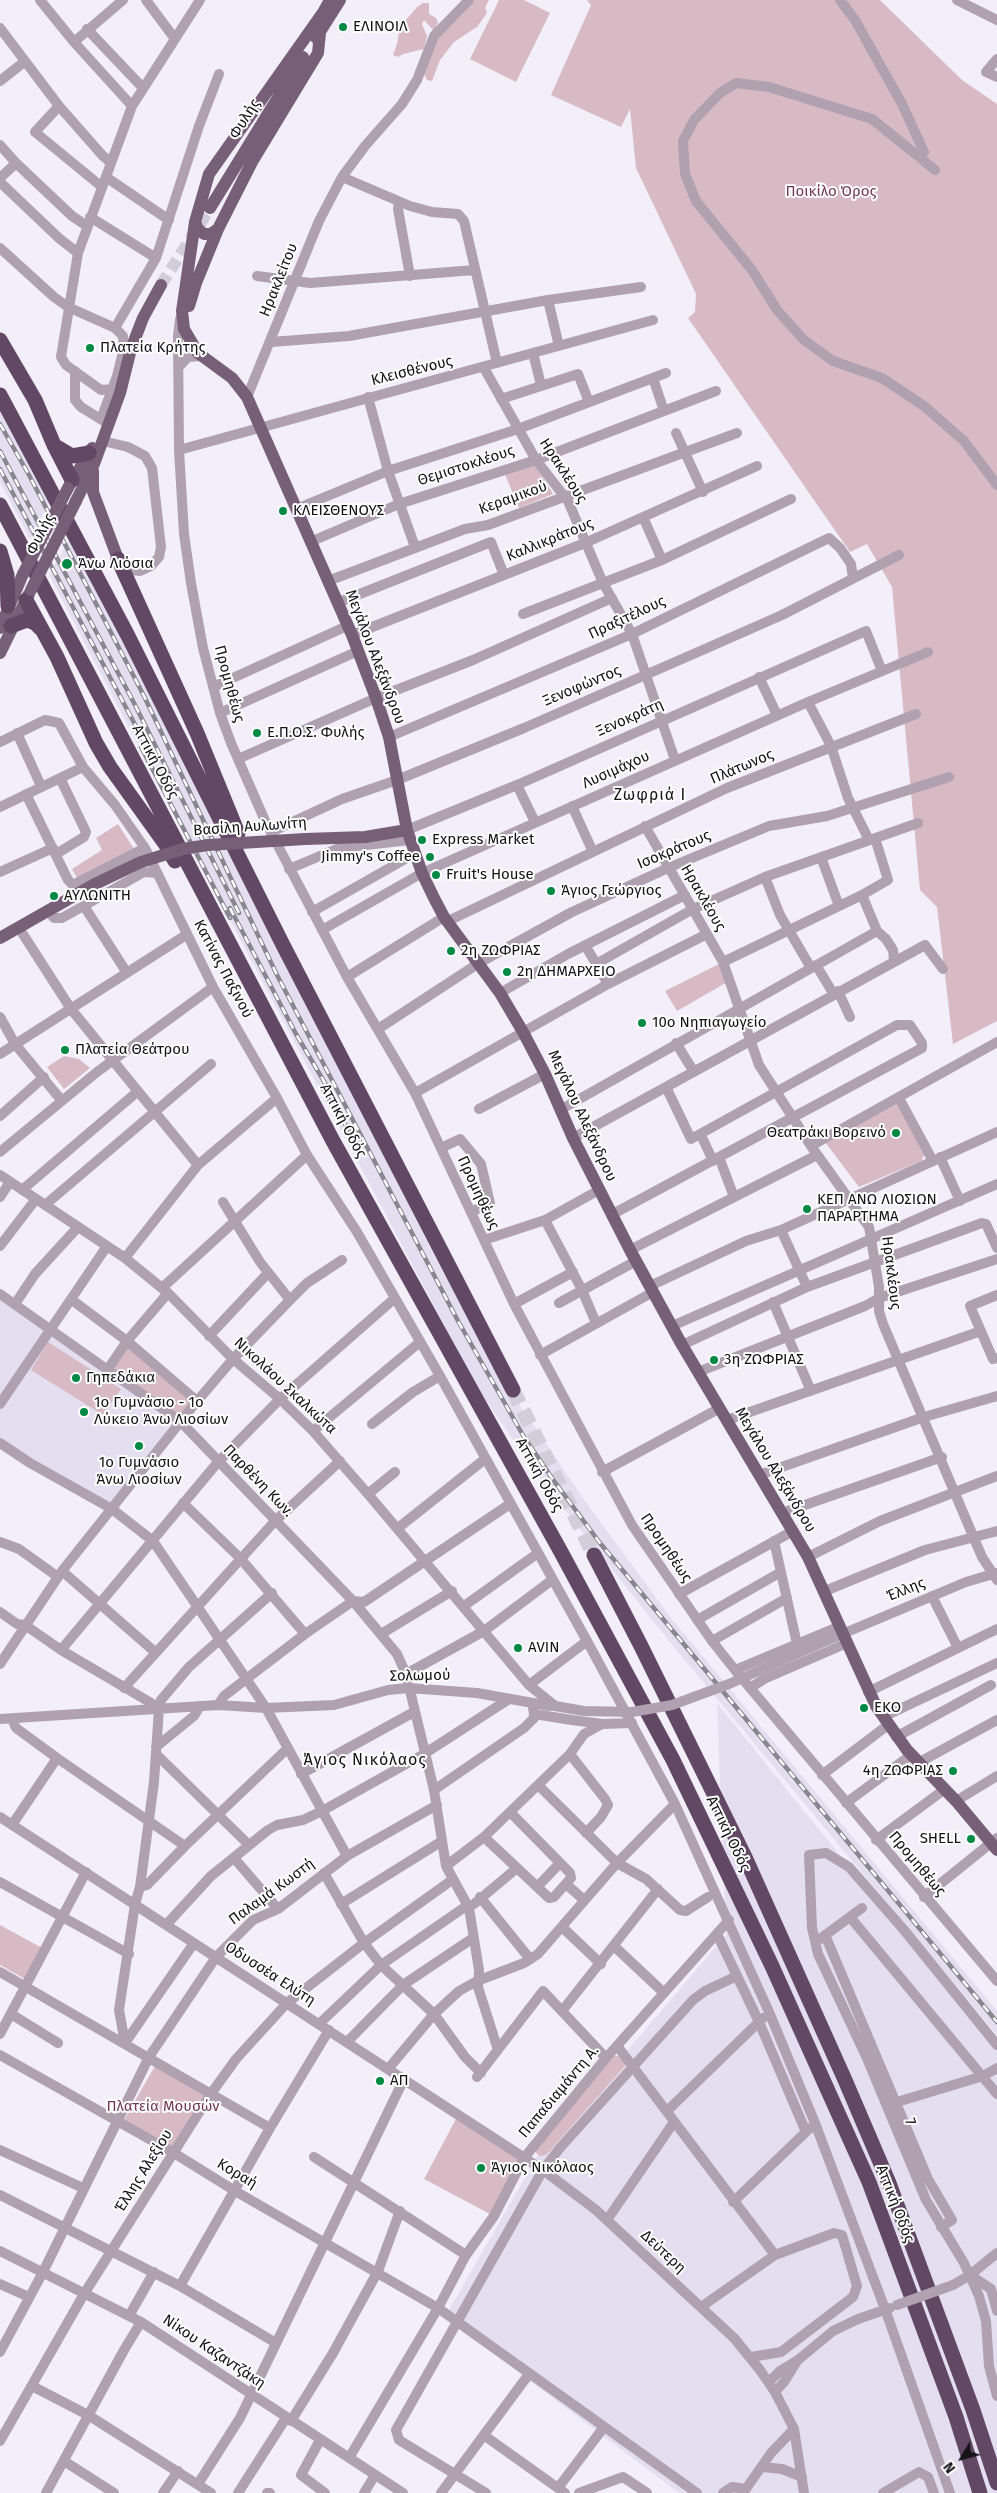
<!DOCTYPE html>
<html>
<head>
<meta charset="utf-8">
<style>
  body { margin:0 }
  #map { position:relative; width:997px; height:2493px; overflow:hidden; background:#f2effb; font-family:"Fira Sans",sans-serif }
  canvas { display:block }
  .north { position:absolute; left:937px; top:2433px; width:50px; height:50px; -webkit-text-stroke:4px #fff; paint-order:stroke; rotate:233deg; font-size:14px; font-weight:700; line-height:20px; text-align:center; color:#141316 }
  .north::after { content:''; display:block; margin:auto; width:18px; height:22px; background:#141316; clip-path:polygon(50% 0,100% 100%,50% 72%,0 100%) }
</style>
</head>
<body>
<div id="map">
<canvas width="997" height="2493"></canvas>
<div class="north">N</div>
</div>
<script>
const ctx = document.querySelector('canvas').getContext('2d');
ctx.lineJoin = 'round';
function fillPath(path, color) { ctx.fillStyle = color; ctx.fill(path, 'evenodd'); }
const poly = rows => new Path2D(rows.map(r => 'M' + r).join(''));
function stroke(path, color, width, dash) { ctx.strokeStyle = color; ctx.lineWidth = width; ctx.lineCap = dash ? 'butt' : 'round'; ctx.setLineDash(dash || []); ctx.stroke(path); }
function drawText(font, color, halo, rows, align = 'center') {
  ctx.font = font + ' "Fira Sans",sans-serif'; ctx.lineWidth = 4; ctx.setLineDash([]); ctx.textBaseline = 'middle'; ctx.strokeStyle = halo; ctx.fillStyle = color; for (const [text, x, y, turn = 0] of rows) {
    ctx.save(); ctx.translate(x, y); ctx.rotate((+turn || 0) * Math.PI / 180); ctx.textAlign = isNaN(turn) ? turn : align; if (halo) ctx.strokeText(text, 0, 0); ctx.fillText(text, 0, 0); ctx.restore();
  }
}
const built = poly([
  [0,409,51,499,30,539,0,482],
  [71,536,222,838,189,842,49,575],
  [227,849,435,1257,486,1352,511,1392,585,1501,671,1618,997,2011,997,2035,669,1641,541,1480,478,1389,195,854],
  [0,1296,47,1329,0,1401],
  [50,1329,180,1421,112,1509,0,1443,0,1404],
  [717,1703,997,2050,997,2493,679,2493,445,2317,538,2155,726,1935]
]);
const green = poly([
  [474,0,489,0,485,8,487,13,477,27,454,42,440,60,432,81,427,80,424,74,438,35],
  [499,0,524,0,550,13,516,82,470,59],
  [587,0,880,0,962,80,997,104,997,1021,953,1044,937,907,920,890,892,587,867,544,850,552,688,318,695,312,696,294,636,168,630,109,621,127,551,95,591,5],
  [423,3,429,3,429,14,436,18,438,23,434,31,424,20,422,24,427,36,424,49,403,54,398,57,393,55,397,44,400,27,417,7],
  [534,462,553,494,519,508,504,472],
  [118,824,134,849,77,878,72,869,102,850,96,838],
  [723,962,729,981,677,1011,665,991],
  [64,1056,79,1059,90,1068,64,1089,47,1067],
  [897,1103,925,1154,921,1161,859,1187,825,1142],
  [127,1341,197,1401,180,1421,108,1369],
  [48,1342,121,1389,103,1415,31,1370],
  [0,1925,42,1948,25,1979,0,1965],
  [614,2056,621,2056,625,2061,625,2066,546,2155,539,2156,534,2150],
  [155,2066,204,2095,171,2148,124,2120],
  [456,2119,522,2160,490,2214,424,2179]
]);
const majorTunnel = poly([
  [161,285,210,208]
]);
const highwayTunnel = poly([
  [513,1390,594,1555]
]);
const minor = poly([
  [40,0,74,42,132,106],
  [146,0,175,39],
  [840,0,855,20,902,104,924,152,918,156,935,170],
  [957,0,997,20],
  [0,28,59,106,102,155,111,163],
  [87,29,143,88],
  [74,42,123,0],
  [997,59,986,72,997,77],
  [0,81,24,62],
  [59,106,35,132,102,187],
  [0,145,16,163,72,216,87,226],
  [918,156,872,119,769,87,736,83,720,93,694,120,683,141,685,174,696,201,752,270,777,310,804,340,833,361,882,378,924,406,964,441,997,485],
  [106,177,169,220],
  [342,177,410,206,432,212,458,214,464,221,497,363],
  [0,178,16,163],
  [0,182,60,239,78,253],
  [399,202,398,209,410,276],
  [90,217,156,258],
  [0,248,54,297,68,307,115,328,123,336,124,348,117,376,101,419],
  [257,276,310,283,475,270],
  [548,300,559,346],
  [180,319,178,336,179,450,184,534,191,583,203,648,220,713,231,743,266,823,347,977,415,1093,514,1304,632,1525,712,1641,735,1670,997,1981],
  [115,328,156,258,199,126,219,74],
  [271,342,349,336,548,300,641,287],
  [533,353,541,385],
  [178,368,188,357,201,356],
  [484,368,536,460,568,501,603,583,632,634,675,760],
  [75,371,75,400,81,407,107,423],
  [653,378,664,411],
  [113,389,101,390,66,365,61,357,78,253,132,106,200,0],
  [247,397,319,221,342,177,365,146,402,104,417,80,434,36,469,0],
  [368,397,388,471,415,547],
  [501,399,578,374,589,402],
  [676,433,703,492],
  [103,441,128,447,145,456,152,468,161,547,159,557,151,566,140,571,132,570,121,561],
  [179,450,653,320],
  [296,509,388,471,518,429,666,373],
  [643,517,662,560],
  [310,542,399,504,536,460,716,391],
  [328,581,465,529,488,525,737,433],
  [337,603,491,542,504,575],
  [523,614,662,560,791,499],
  [352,635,585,543,757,466],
  [759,677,777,715],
  [213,687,347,626],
  [808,702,831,746,848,798,869,840],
  [220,713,358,651],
  [17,733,41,786],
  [389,737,632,634,829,538,840,548,851,564,853,578],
  [0,742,45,720,59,723,83,767,115,805,145,848,213,987,277,1098,307,1155,357,1232,440,1376,587,1641,675,1804,769,2012,815,2123,885,2309,950,2493],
  [238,759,376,698,473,660,612,598],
  [517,785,535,822],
  [26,794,68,880,73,885,145,848],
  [572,806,593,852],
  [0,807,83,767],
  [645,826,723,962,759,1065,811,1146,869,1227,879,1287,879,1311,883,1324,982,1557,997,1580],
  [407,830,517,785,866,631,882,671],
  [271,832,342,799,397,780,524,728,714,645,782,615,899,555],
  [56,854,84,837,86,832,60,778],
  [821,857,839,906],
  [289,869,339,848,410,840],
  [0,872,53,848],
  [765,877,780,915,811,968],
  [862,895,877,931],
  [84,906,127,973],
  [48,910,54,918,62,918,144,872,157,873],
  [312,912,414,854],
  [448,921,727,788,916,714],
  [19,928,71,1009,198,1165],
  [322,930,422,873,808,702,928,652],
  [877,931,886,939,893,950,894,960],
  [585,945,608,984],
  [723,962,862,895,888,880,875,838],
  [596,964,693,909,765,877,918,823],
  [816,965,833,993],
  [347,977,444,917],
  [838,991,850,1017],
  [500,993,568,954,685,895],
  [0,1017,15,1044,62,1101],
  [378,1029,479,963,572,912,668,868,769,826,827,816,949,777],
  [676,1043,694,1072],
  [0,1054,186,935],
  [415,1093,608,984,707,934],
  [899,1098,933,1161],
  [479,1109,545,1074],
  [560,1110,877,931],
  [0,1116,44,1077],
  [701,1135,713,1161],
  [573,1138,925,945,943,969],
  [811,1146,997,1042],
  [441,1148,460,1139,481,1164,490,1203,471,1212],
  [0,1152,97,1072,213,987],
  [719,1157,734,1197],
  [940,1157,960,1201],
  [0,1175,125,1258,168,1293,233,1359,280,1399,313,1431,368,1494,529,1685,555,1706],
  [22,1190,137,1092],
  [0,1197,10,1182],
  [223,1202,260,1262,290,1300],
  [45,1205,211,1064],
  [611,1215,922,1048,922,1043,910,1025,897,1025,691,1139,666,1087],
  [545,1220,582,1290,596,1323],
  [781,1230,807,1287],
  [484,1240,545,1220,599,1190],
  [0,1246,36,1199],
  [630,1250,817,1155],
  [125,1258,198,1165,277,1098],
  [650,1286,746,1241,781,1230,997,1132],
  [162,1288,307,1155],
  [0,1294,180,1421,353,1601,397,1654,406,1674,434,1790,446,1866,469,1908,479,1970,478,1987,498,2050],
  [997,1295,970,1306,993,1359,997,1358],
  [72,1300,127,1341,197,1401],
  [773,1302,811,1391],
  [559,1303,636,1261],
  [15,1304,35,1274,78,1227],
  [514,1304,573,1272],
  [672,1326,997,1184],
  [209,1336,268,1273],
  [682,1345,807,1287,982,1223,986,1224,997,1248],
  [540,1355,653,1292],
  [108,1369,127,1341,168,1293],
  [698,1372,865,1306,879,1298,997,1259],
  [0,1404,107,1246],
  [727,1420,981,1331],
  [372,1424,413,1392,440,1376],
  [313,1431,420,1342],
  [0,1443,30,1463,112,1509,153,1541,266,1708,347,1856],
  [602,1472,720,1408],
  [759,1475,924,1417,997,1396],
  [368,1494,395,1472],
  [183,1503,240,1558,305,1634],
  [782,1513,942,1457],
  [398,1528,485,1459],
  [774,1541,797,1644],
  [0,1542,19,1549,58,1577],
  [808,1557,880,1521,997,1476],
  [62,1571,155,1652],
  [825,1591,925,1550,997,1531],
  [679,1594,793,1531],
  [932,1596,958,1648],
  [464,1606,538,1553],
  [0,1612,17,1624,25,1625,61,1650,158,1707],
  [697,1620,781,1572],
  [381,1634,452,1591],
  [828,1640,966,1582,996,1573],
  [712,1641,787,1598],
  [61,1650,218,1462,280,1399,395,1298],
  [0,1664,62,1571,193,1406,233,1359,290,1300,307,1283,342,1260],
  [735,1670,840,1626],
  [406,1674,484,1631,552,1580],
  [529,1685,587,1641],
  [124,1688,275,1521,340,1461],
  [750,1688,764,1679,847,1643],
  [868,1692,997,1629],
  [218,1705,224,1696,305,1634,353,1601,364,1602,510,1504],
  [533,1708,534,1714,572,1720,602,1724,632,1723],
  [883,1717,997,1663],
  [0,1719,218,1705,266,1708,334,1705,388,1690,408,1688,477,1693,550,1706],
  [12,1719,16,1728,57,1758,185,1846],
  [896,1737,991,1685],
  [156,1747,194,1716,200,1706],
  [156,1754,249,1845],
  [570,1754,605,1799,608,1805,601,1817,586,1833],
  [918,1763,997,1720],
  [301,1774,414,1712],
  [822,1775,888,1725],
  [538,1785,617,1863,646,1879,680,1910,686,1911,708,1897],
  [434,1790,524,1728,534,1718,534,1714],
  [956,1801,997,1776],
  [846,1803,911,1755],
  [0,1817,543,2170,596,2210,734,2338,760,2370,775,2392,794,2429,804,2493],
  [12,1825,57,1758],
  [484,1837,549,1898,554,1897,571,1878,570,1873,510,1812],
  [876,1840,945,1789],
  [234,1858,278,1909],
  [446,1866,484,1837,570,1754,584,1734,602,1724],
  [324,1873,364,1943,381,1965,434,2014,465,2057,481,2073],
  [0,1882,129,1954],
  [566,1884,584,1900],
  [140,1887,147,1885,185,1846,288,1748],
  [537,1887,560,1863],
  [480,1897,530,1959],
  [924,1897,997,1838],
  [341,1904,442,1841],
  [850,1917,997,2094],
  [166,1925,211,1876,268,1830,277,1825,303,1820,322,1811,424,1754,509,1699],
  [562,1927,601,1964],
  [717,1934,759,2022,806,2132],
  [825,1935,928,2179,952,2220,941,2227],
  [820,1939,862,1908],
  [614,1946,664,1993],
  [0,1972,270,2128],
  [562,2011,658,1889],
  [11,2014,58,2043],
  [319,2024,381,1965,462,1909,474,1904,517,1868],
  [0,2034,86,1872],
  [347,2042,403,1985,473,1938],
  [125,2043,119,2010,135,1904,140,1887,154,1782,159,1708,161,1700,189,1667,272,1593],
  [125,2043,194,1943],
  [997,2045,904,1930,849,1867,826,1853,809,1855,812,1928,818,1954,866,2056,926,2200,964,2263,979,2296,986,2321,989,2366,997,2396],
  [618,2047,775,2255],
  [0,2055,174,2153,235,2191,438,2308,697,2493],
  [388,2069,434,2014,459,1991,477,1981,524,1963,538,1954,617,1863,675,1804],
  [477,2077,543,1991,606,2058],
  [897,2102,983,2076,997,2068],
  [667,2111,763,2018],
  [0,2150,83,2188],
  [314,2157,466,2255],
  [0,2195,180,2286,276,2343],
  [733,2202,810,2128],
  [607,2220,674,2122],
  [0,2251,141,2322,403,2493],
  [970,2275,991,2289,997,2311],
  [0,2284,29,2297],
  [953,2285,970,2275,997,2253],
  [180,2286,270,2128,329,2030],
  [701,2307,775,2255,834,2233,842,2235,857,2286,853,2297,781,2352,751,2357],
  [129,2316,154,2272],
  [0,2352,42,2274,149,2057,216,1957,253,1920,278,1909,347,1856,437,1805],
  [769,2382,780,2371,798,2360,833,2331,858,2319,890,2308],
  [32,2386,88,2415,211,2493],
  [775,2392,784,2382,797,2361],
  [291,2421,333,2353,378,2271,400,2211],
  [485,2436,565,2493],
  [320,2440,301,2475,325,2493],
  [0,2441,84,2294,210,2095,236,2059,287,2003,364,1943,452,1880],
  [349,2458,438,2308,466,2255,494,2216,524,2158,606,2058,729,1920],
  [64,2461,114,2493],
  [762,2467,782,2469,802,2477],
  [198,2484,240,2418,404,2079],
  [558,2488,604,2427],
  [46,2493,124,2350,141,2322],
  [163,2493,178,2471],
  [238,2493,286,2418],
  [267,2493,270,2493],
  [364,2493,375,2475],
  [441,2493,529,2374],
  [486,2493,399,2440,396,2430,543,2170,559,2149,693,2000,705,1991,737,1976],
  [579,2493,623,2477,647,2493],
  [723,2493,732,2487,746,2489],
  [743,2493,771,2453,794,2429],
  [883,2493,919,2472,928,2477,934,2493]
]);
const major = poly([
  [322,14,209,174,195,222,182,311,184,329,198,353,232,378,247,397,352,635,376,698,389,737,407,830,422,873,434,898,444,917,500,993,523,1032,545,1074,573,1138,630,1250,682,1345,808,1557,876,1706,907,1750,956,1801,997,1850],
  [319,20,330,0],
  [316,38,340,0],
  [210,208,303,57],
  [195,222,198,229,204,234,211,234,218,229,252,162,318,53,320,33],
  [189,306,196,283,218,229],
  [93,471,93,492,118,559],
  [69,486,92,448],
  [76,501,94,464,120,393,131,349,143,318,161,285],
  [0,628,23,574],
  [0,653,29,594],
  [305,839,365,837,407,830],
  [0,938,95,884]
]);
const highway = poly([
  [0,340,35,400,54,445,72,480],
  [0,395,127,634,283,945,513,1390],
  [55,446,72,456,89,453],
  [0,505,333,1141,561,1552,673,1760,772,1966,869,2182,956,2417,980,2493],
  [0,551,7,575,8,606],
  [118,559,197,733,238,833],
  [26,600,57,657,96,743,110,767,166,845,175,861],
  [11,626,27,620,35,623,41,629],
  [594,1555,641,1646,745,1857,845,2080,889,2183,973,2410,997,2483]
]);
const rail = poly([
  [0,424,29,475,144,696,277,975,458,1321,524,1437,554,1481,600,1543,997,2022],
  [0,451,133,701,239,913],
  [0,469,150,753],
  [141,747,230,918],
  [230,908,296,1034,332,1095],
  [324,1091,359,1146]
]);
const minorBridge = poly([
  [555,1706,584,1711,632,1712,672,1705,729,1684,828,1640],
  [897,2305,953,2285]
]);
const majorBridge = poly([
  [23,574,68,488],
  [31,590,76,501],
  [95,884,141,862,183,849,208,845,305,839]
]);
const markers = [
  [343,27,5,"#008945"],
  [90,348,5,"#008945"],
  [283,511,5,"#008945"],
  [67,564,6,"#008945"],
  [257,733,5,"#008945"],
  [422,840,5,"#008945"],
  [430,857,5,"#008945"],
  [436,875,5,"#008945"],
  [551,891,5,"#008945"],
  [54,896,5,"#008945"],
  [451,951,5,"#008945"],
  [507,972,5,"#008945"],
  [642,1023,5,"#008945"],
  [65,1050,5,"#008945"],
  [896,1133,5,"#008945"],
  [807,1209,5,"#008945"],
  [714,1360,5,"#008945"],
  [76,1378,5,"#008945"],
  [84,1412,5,"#008945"],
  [139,1446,5,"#008945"],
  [518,1648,5,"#008945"],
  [864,1708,5,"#008945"],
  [953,1771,5,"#008945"],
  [971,1839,5,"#008945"],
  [380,2081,5,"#008945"],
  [481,2168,5,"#008945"]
];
const poiNames = [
  ["ΕΛΙΝΟΙΛ",353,27],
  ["Πλατεία Κρήτης",100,348],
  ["ΚΛΕΙΣΘΕΝΟΥΣ",293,511],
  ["Άνω Λιόσια",78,564],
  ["Ε.Π.Ο.Σ. Φυλής",267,733],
  ["Express Market",432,840],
  ["Jimmy's Coffee",420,857,"right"],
  ["Fruit's House",446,875],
  ["Άγιος Γεώργιος",561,891],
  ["ΑΥΛΩΝΙΤΗ",64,896],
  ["2η ΖΩΦΡΙΑΣ",461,951],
  ["2η ΔΗΜΑΡΧΕΙΟ",517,972],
  ["10ο Νηπιαγωγείο",652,1023],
  ["Πλατεία Θεάτρου",75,1050],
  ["Θεατράκι Βορεινό",886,1133,"right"],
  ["ΚΕΠ ΑΝΩ ΛΙΟΣΙΩΝ",817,1200],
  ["ΠΑΡΑΡΤΗΜΑ",817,1217],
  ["3η ΖΩΦΡΙΑΣ",724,1360],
  ["Γηπεδάκια",86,1378],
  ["1ο Γυμνάσιο - 1ο",94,1403],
  ["Λύκειο Άνω Λιοσίων",94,1420],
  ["1ο Γυμνάσιο",139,1463,"center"],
  ["Άνω Λιοσίων",139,1480,"center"],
  ["AVIN",528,1648],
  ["EKO",874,1708],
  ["4η ΖΩΦΡΙΑΣ",943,1771,"right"],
  ["SHELL",961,1839,"right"],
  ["ΑΠ",390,2081],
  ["Άγιος Νικόλαος",491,2168]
];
const streetNames = [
  ["Φυλής",245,119,-58],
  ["Ηρακλείτου",279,280,-68],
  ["Κλεισθένους",412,371,-14],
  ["Θεμιστοκλέους",466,466,-18],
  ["Ηρακλέους",563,471,57],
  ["Κεραμικού",513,498,-20],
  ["Φυλής",41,534,-63],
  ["Καλλικράτους",550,540,-22],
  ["Πραξιτέλους",627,618,-25],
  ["Μεγάλου Αλεξάνδρου",375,657,69],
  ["Προμηθέως",229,684,75],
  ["Ξενοφώντος",582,686,-23],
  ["Ξενοκράτη",630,718,-24],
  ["Αττική Οδός",155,762,62],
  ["Πλάτωνος",742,767,-23],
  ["Λυσιμάχου",616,770,-24],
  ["Βασίλη Αυλωνίτη",250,827,-4],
  ["Ισοκράτους",674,850,-23],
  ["Ηρακλέους",703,898,60],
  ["Κατίνας Παξινού",223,969,62],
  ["Μεγάλου Αλεξάνδρου",582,1116,65],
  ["Αττική Οδός",343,1121,62],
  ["Προμηθέως",478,1193,65],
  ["Ηρακλέους",891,1273,83],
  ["Νικολάου Σκαλκώτα",285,1386,43],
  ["Μεγάλου Αλεξάνδρου",775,1470,59],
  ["Αττική Οδός",539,1475,61],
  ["Παρθένη Κων.",258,1481,46],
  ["Προμηθέως",666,1548,56],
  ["Έλλης",906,1590,-22],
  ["Σολωμού",420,1676,-1],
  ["Αττική Οδός",728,1834,64],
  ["Προμηθέως",917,1864,50],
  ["Παλαμά Κωστή",272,1892,-36],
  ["Οδυσσέα Ελύτη",270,1974,33],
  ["Παπαδιαμάντη Α.",559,2092,-50],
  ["7",910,2122,68],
  ["Έλλης Αλεξίου",144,2171,-58],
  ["Κοραή",237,2174,31],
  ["Αττική Οδός",895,2204,69],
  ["Δεύτερη",663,2252,43],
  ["Νίκου Καζαντζάκη",214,2352,34]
];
const parkNames = [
  ["Ποικίλο Όρος",831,192],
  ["Πλατεία Μουσών",163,2107]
];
const neighbourhoodNames = [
  ["Ζωφριά Ι",650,796],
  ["Άγιος Νικόλαος",365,1761]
];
fillPath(built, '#e3dff1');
fillPath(green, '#d8bac5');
stroke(majorTunnel, '#d1ced9', 12, [12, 6]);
stroke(highwayTunnel, '#d1ced9', 15, [15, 8]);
stroke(minor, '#afa1b0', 10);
stroke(major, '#775f78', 12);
stroke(highway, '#634865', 15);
stroke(rail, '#88868e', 4.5);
stroke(rail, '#fff', 2.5, [8]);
stroke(minorBridge, '#afa1b0', 10);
stroke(majorBridge, '#775f78', 12);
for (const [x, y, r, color] of markers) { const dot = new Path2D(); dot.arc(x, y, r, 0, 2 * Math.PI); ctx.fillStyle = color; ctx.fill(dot); stroke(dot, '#fff', 2); }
drawText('15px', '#141316', '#fff', poiNames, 'left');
drawText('15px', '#141316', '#fff', streetNames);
drawText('15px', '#743953', '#fff', parkNames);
ctx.letterSpacing = '1px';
drawText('16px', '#141316', '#fff', neighbourhoodNames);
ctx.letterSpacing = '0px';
</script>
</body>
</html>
